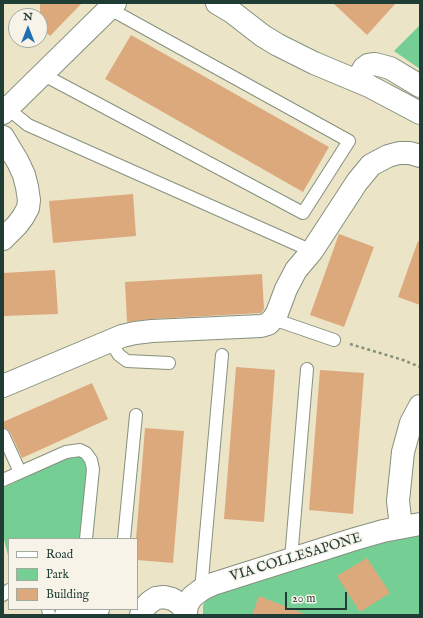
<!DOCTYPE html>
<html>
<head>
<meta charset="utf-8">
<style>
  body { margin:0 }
  #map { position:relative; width:423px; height:618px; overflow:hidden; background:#ebe4c6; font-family:"IM FELL English",serif }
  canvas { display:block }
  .frame { position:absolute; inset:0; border:4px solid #1f3d34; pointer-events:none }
  .legend { position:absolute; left:8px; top:538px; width:130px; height:72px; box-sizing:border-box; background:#f7f3e8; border:1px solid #a1aaa0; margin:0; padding:5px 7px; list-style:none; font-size:12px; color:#1f3d34 }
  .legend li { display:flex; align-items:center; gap:8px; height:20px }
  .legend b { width:20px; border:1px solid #a1aaa0 }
  .north { position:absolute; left:8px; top:8px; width:40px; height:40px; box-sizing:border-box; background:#f7f3e8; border:1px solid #a1aaa0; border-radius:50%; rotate:0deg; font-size:11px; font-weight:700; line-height:16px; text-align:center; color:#1f3d34 }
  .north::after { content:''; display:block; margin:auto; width:14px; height:18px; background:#1f6fb2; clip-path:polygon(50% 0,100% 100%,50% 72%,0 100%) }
  .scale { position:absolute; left:285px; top:592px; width:62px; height:18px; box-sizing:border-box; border:2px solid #1f3d34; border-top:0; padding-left:5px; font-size:12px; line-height:14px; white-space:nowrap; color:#1f3d34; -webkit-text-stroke:3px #f7f3e8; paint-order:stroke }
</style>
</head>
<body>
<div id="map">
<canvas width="423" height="618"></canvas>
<div class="frame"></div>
<ul class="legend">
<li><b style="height:5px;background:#fff"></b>Road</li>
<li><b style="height:11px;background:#75cf95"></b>Park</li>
<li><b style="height:11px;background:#dca97d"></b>Building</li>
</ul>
<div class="north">N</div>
<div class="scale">20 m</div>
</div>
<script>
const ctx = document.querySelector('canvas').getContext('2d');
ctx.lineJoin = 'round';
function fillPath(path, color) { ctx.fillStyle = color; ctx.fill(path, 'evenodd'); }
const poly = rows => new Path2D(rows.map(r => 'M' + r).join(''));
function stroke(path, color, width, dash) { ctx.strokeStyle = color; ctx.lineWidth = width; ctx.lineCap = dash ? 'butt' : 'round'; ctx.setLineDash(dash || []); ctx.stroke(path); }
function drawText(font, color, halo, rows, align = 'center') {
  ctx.font = font + ' "IM FELL English",serif'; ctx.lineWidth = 3.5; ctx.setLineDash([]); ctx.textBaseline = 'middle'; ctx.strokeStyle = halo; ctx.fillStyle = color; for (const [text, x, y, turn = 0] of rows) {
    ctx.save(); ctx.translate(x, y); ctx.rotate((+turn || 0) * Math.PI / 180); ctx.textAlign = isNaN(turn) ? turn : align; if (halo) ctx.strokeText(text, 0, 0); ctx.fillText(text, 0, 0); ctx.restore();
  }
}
const green = poly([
  [420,25,420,69,394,51],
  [80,456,86,462,87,473,80,539,9,539,9,559,3,536,3,488,67,457],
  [420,531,420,615,203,615,203,606,207,597,326,556]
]);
const building = poly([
  [40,3,82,3,50,36,40,27],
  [333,3,396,3,367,35],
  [131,35,329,147,303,192,105,79],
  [133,194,136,236,53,243,49,201],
  [339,234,374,247,344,327,310,315],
  [418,241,420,242,420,305,398,297],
  [55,270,58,314,3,316,3,273],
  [262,274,264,309,261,313,151,319,127,322,125,282],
  [236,367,275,370,264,522,224,519],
  [320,370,364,373,353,514,309,510],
  [92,383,108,419,22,458,10,432,7,429,3,428,3,422],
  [145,428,184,431,173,563,137,560,137,539,136,539],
  [367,558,390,593,360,612,337,576],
  [259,596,305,614,304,615,252,615]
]);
const path = poly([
  [350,344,403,360,420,367]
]);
const service = poly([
  [42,74,303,213,349,141,110,9],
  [7,108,28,125,312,251],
  [273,319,334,340],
  [110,341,119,355,127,361,169,363],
  [3,435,20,472],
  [3,480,66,452,80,450,86,453,91,460,93,469,86,539],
  [124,539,136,415],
  [291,559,307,369],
  [201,590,222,355],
  [3,595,9,590],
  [48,609,49,615]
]);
const minor = poly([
  [357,80,364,68,368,65,375,64,390,68,420,86],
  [3,113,115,3],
  [3,137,18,162,24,175,27,187,29,200,28,208,23,217,17,225,3,239],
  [3,386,122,336,135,333,152,331,261,326,268,324,273,319,277,313,286,289,296,270,312,251,357,182,371,165,388,156,399,153,410,153,420,156],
  [401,527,398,501,403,452,411,423,420,406],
  [186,613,187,605,192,597,201,590,213,584,355,539,383,531,420,524],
  [66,615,98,609],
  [141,615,144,608,150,602,156,598,164,597,172,599,179,603,184,609,186,615]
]);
const tertiary = poly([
  [217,3,232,12,263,36,278,45,314,63,369,86,420,113]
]);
const streetNames = [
  ["VIA COLLESAPONE",296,558,-17]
];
fillPath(green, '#75cf95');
fillPath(building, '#dca97d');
stroke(service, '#85907d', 14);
stroke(minor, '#85907d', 24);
stroke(tertiary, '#85907d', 24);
stroke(path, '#85907d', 2.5, [3, 3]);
stroke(service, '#fff', 12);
stroke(minor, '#fff', 22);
stroke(tertiary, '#fff', 22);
drawText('14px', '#1f3d34', '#f7f3e8', streetNames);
</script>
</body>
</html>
